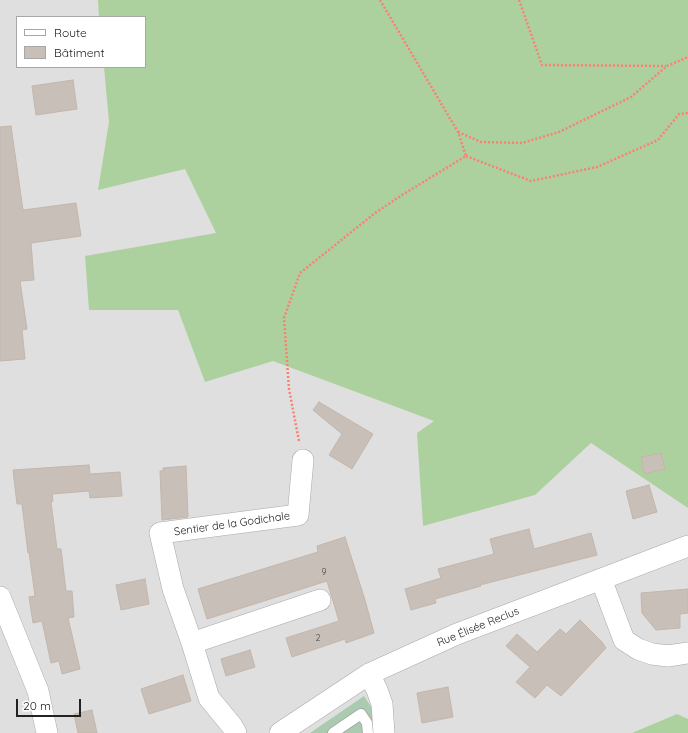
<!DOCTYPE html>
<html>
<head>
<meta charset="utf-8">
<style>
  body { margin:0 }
  #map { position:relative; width:688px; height:733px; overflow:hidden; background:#f2efe9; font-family:Quicksand,sans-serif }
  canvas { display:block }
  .legend { position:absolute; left:16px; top:16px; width:130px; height:52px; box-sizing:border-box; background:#fff; border:1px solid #a7a7a7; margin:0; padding:5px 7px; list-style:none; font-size:12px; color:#222 }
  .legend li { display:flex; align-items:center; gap:8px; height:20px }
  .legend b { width:20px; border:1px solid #a7a7a7 }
  .scale { position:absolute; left:16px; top:699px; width:65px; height:18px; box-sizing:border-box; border:2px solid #222; border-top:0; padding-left:5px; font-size:12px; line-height:14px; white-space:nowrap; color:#222; -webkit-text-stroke:3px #fff; paint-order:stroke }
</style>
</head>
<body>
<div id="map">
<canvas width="688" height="733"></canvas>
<ul class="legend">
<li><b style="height:5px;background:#fff"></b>Route</li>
<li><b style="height:11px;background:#c7bfb8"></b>Bâtiment</li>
</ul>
<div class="scale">20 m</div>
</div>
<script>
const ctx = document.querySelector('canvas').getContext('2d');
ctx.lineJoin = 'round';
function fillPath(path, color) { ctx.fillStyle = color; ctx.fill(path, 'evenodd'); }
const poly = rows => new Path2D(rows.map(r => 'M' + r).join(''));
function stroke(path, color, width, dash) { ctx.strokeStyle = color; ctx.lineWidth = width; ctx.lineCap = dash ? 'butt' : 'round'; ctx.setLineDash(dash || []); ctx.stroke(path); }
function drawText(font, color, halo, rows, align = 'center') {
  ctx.font = font + ' Quicksand,sans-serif'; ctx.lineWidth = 3; ctx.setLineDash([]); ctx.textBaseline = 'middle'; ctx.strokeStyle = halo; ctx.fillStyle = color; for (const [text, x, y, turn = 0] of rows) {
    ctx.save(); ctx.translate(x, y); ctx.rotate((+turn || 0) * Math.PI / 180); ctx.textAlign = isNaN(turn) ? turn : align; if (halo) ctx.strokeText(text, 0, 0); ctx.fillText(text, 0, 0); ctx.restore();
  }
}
const residential = poly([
  [0,0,688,0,688,733,0,733],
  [17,17,145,17,145,67,17,67]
]);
const forest = poly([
  [98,0,688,0,688,508,591,443,535,495,423,526,417,433,434,421,273,361,205,382,178,310,89,310,85,256,216,233,185,169,98,190,109,122,104,67,145,67,145,17,99,17],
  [677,714,688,719,688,733,632,733]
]);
const cemetery = poly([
  [364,696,379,719,379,733,310,733]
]);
const building = poly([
  [73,80,77,109,36,115,32,86,73,80],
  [11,126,23,210,76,203,81,236,31,243,34,280,20,281,27,329,22,330,25,359,0,361,0,127,11,126],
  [319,402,373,434,352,469,329,455,342,434,313,410,319,402],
  [661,453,665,469,644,474,641,457,661,453],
  [89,465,90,474,120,472,122,496,90,498,89,491,52,494,53,501,51,502,57,549,61,549,66,591,72,591,74,617,68,618,80,669,62,674,59,661,51,663,42,621,33,623,29,597,35,596,29,552,28,553,22,504,17,504,13,470,89,465],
  [186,466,188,517,162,520,160,471,163,471,163,468,186,466],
  [649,485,657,512,633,519,626,491,649,485],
  [529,529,534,549,591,533,597,555,480,585,481,586,435,599,436,603,411,610,405,589,441,578,438,569,494,554,490,539,529,529],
  [345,537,365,600,374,633,346,643,345,639,292,657,286,638,339,621,327,581,207,619,198,589,318,552,317,546,345,537],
  [145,579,149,604,121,610,116,585,145,579],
  [688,589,688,613,680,614,680,628,656,630,642,613,641,593,688,589],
  [580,620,602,642,606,648,561,696,547,685,535,698,516,682,530,667,506,646,517,634,537,652,560,629,566,634,580,620],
  [250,650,255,667,226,676,221,659,250,650],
  [183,675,191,701,149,714,141,689,183,675],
  [448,687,453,717,422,723,417,693,448,687],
  [92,710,97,733,78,733,74,714,92,710]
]);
const path = poly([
  [519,0,542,65,666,66],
  [458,132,481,142,522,143,559,132,631,97,667,66,688,57],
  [466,156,531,181,597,167,658,140,679,114,688,113],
  [299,441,289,389,284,318,300,273,375,213,402,195,466,156,458,132,380,0]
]);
const lane = poly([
  [333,733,361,714,367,723,368,733]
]);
const street = poly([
  [601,579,624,640,638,649,652,654,668,656,688,653],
  [0,597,38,691,47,733],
  [192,643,320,600],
  [369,674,377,690,382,704,384,733],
  [236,733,232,726,209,698,192,643,173,589,160,533,298,515,303,460],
  [280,733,369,674,457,634,688,546]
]);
const numberNames = [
  ["9",324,572],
  ["2",318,638]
];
const streetNames = [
  ["Sentier de la Godichale",232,524,-8],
  ["Rue Élisée Reclus",478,627,-22]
];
fillPath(residential, '#e0dfdf');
fillPath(forest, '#add19e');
fillPath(cemetery, '#aacbaf');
fillPath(building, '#c7bfb8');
stroke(building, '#c4b6ab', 1);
stroke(lane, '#a9a9a9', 12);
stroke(street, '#a9a9a9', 22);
stroke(path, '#fa8072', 2.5, [2, 2]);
stroke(lane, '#fff', 10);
stroke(street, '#fff', 21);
drawText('9px', '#4b4948', null, numberNames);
drawText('11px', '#222', '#fff', streetNames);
</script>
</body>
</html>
